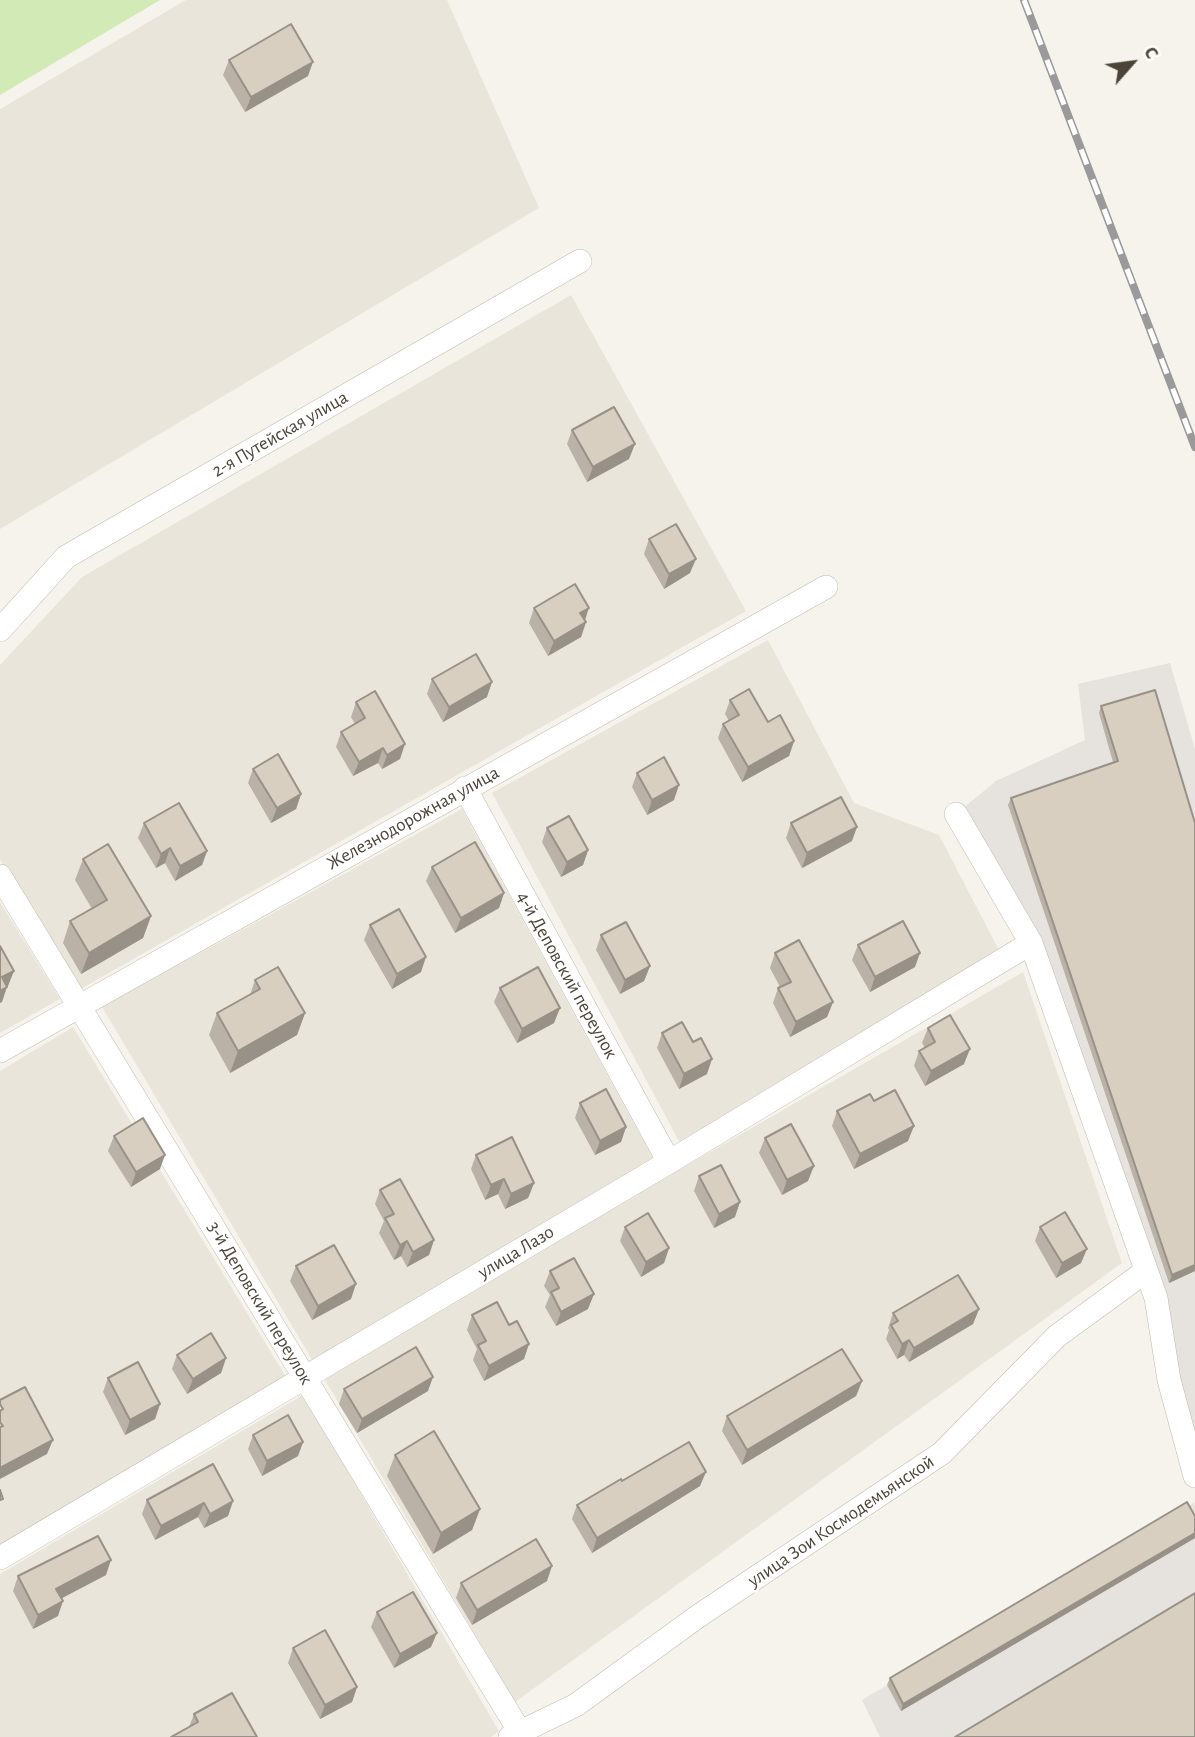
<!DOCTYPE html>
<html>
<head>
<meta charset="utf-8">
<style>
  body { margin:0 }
  #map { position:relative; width:1195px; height:1737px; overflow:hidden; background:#f6f3ec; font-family:"Alegreya Sans",sans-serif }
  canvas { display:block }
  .north { position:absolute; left:1097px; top:28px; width:70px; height:70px; -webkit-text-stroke:5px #fff; paint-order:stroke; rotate:62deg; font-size:19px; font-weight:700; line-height:28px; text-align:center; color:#4b4439 }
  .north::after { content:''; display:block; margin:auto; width:24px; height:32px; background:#4b4439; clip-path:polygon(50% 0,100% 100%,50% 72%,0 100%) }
</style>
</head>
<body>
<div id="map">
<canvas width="1195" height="1737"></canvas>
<div class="north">С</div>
</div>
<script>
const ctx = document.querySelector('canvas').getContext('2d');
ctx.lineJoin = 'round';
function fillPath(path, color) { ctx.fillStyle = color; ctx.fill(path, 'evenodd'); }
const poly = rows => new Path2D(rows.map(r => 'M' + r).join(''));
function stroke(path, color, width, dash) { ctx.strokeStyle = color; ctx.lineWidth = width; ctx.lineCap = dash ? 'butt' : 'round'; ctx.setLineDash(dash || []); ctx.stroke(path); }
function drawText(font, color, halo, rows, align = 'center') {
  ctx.font = font + ' "Alegreya Sans",sans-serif'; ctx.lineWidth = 5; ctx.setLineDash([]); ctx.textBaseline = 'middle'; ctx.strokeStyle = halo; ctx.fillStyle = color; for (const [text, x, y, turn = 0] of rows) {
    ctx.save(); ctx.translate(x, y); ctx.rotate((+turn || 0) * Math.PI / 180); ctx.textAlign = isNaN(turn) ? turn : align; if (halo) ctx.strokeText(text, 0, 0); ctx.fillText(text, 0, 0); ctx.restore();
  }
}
const residential = poly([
  [186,0,447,0,539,208,0,529,0,109],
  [571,295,746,611,77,991,0,859,0,665,82,577],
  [768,640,854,803,939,835,1001,954,680,1143,492,793],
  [462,809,655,1162,313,1361,102,1007],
  [0,902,60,999,0,1033],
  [1023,972,1122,1263,515,1702,322,1375],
  [73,1027,286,1377,0,1547,0,1071],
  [303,1395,499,1731,491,1737,0,1737,0,1574]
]);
const industrial = poly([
  [1170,663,1195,749,1195,1476,1156,1298,1031,943,956,814,996,781,1085,740,1078,684],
  [1195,1502,1195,1737,880,1737,862,1700]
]);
const green = poly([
  [0,0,160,0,0,95]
]);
const street = poly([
  [0,630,66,557,580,261],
  [465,788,669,1162],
  [956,814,1031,943,1156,1298,1169,1380,1195,1476],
  [0,876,523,1737],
  [0,1051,826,587],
  [0,1558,669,1162,1031,943],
  [510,1737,576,1705,697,1617,942,1453,1057,1336,1146,1271]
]);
const rail = poly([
  [1024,0,1195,447]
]);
const wall = poly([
  [229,60,308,76,245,112,223,75],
  [572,430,629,459,587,482,567,444],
  [649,539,690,573,664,589,644,554],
  [534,608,585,620,586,622,581,637,548,656,529,623],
  [432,679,487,697,443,722,427,694],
  [730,700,768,722,794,741,789,756,742,782,718,738,723,724,729,721,725,714],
  [356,702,400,759,382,769,378,763,353,776,336,747,341,732,355,724,351,717],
  [1101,706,1195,823,1195,1271,1169,1283,1008,805,1011,798,1113,762,1099,713],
  [253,769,301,794,296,809,271,823,248,783],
  [637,773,674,800,647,815,632,787],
  [144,823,207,851,202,865,175,881,165,863,156,868,138,838],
  [791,823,852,841,802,868,786,838],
  [547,828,588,850,583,865,561,877,542,842],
  [83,859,151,916,143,938,81,974,63,943,70,921,92,909,75,880],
  [432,867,504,893,499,908,455,933,426,881],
  [370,925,421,972,392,989,364,940],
  [601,935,650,966,644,981,620,994,596,950],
  [858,945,915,967,870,992,852,960],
  [775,953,833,1002,827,1017,790,1037,773,1003,778,988,780,987,770,968],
  [255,980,305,1013,297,1035,230,1073,209,1035,217,1013,250,995],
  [500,988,554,1023,517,1043,494,1002],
  [928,1028,964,1064,925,1086,914,1066,919,1051,925,1048,922,1043],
  [662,1033,707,1074,679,1089,657,1048],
  [874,1101,908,1141,854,1169,832,1126,837,1111],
  [580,1103,626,1127,621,1142,595,1155,575,1118],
  [114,1136,160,1169,131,1187,108,1151],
  [765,1138,808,1181,782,1195,759,1153],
  [476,1155,534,1183,528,1198,505,1209,498,1194,485,1200,471,1169],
  [699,1176,735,1217,714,1228,694,1191],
  [380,1190,434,1240,429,1255,407,1267,401,1256,394,1260,379,1233,384,1221,375,1204],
  [625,1227,669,1248,664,1263,641,1277,620,1241],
  [1040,1227,1081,1263,1056,1278,1035,1241],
  [296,1266,351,1299,312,1320,290,1281],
  [550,1271,588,1309,556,1326,545,1307,550,1295,544,1286],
  [979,1309,973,1324,909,1362,904,1355,897,1359,886,1339,889,1330,888,1328,893,1313],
  [472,1315,524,1359,484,1381,473,1360,477,1349,467,1330],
  [177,1355,226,1358,221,1373,187,1394,172,1369],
  [108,1378,160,1404,155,1419,125,1435,103,1392],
  [862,1381,856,1396,742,1465,722,1431,727,1416],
  [344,1389,428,1391,357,1433,339,1404],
  [253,1435,303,1442,298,1456,262,1476,248,1449],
  [395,1455,480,1509,472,1530,433,1554,387,1476],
  [622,1481,700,1486,592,1553,572,1519,577,1505],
  [147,1500,233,1501,228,1516,204,1528,198,1517,155,1540,142,1514],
  [1195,1516,1195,1538,901,1711,887,1685,890,1678],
  [106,1575,61,1598,58,1616,33,1629,13,1591,18,1576],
  [547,1581,472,1625,456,1598,461,1583],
  [377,1612,431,1647,394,1668,371,1627],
  [293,1648,357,1687,352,1702,320,1719,288,1663],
  [194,1714,257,1737,189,1727]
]);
const shadedWall = poly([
  [313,62,308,76,245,112,251,97],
  [635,444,629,459,587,482,593,467],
  [696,559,690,573,664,589,669,574],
  [589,608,584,623,580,613],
  [586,622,581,637,548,656,554,641],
  [492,682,487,697,443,722,449,707],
  [794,741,789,756,742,782,748,767],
  [405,744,400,759,382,769,387,755],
  [383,748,378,763,353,776,359,762],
  [679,785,674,800,647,815,652,800],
  [301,794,296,809,271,823,277,808],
  [857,827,852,841,802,868,807,853],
  [170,848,165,863,156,868,161,854],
  [588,850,583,865,561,877,567,862],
  [207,851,202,865,175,881,180,866],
  [504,893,499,908,455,933,461,918],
  [151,916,143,938,81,974,89,953],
  [920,953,915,967,870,992,875,977],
  [426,957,421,972,392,989,397,974],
  [650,966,644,981,620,994,625,980],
  [14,971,8,986,0,990,2,977],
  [7,987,2,1002,0,1003,0,991],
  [833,1002,827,1017,790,1037,796,1022],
  [560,1008,554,1023,517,1043,522,1029],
  [305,1013,297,1035,230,1073,238,1051],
  [970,1049,964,1064,925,1086,931,1071],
  [712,1059,707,1074,679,1089,684,1074],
  [914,1126,908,1141,854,1169,860,1154],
  [626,1127,621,1142,595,1155,600,1141],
  [165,1155,160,1169,131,1187,136,1172],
  [814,1166,808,1181,782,1195,787,1180],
  [504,1179,498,1194,485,1200,491,1185],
  [534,1183,528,1198,505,1209,511,1194],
  [740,1202,735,1217,714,1228,719,1214],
  [434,1240,429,1255,407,1267,413,1252],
  [407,1241,401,1256,394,1260,400,1245],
  [669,1248,664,1263,641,1277,646,1262],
  [1087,1249,1081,1263,1056,1278,1062,1263],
  [1195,1265,1195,1271,1169,1283,1172,1275],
  [356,1284,351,1299,312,1320,318,1306],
  [594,1294,588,1309,556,1326,561,1312],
  [979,1309,973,1324,909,1362,914,1348],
  [909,1340,904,1355,897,1359,902,1344],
  [529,1344,524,1359,484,1381,489,1366],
  [226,1358,221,1373,187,1394,193,1379],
  [433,1377,428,1391,357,1433,362,1419],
  [862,1381,856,1396,742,1465,747,1450],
  [160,1404,155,1419,125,1435,130,1420],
  [53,1440,47,1454,0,1479,0,1468],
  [303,1442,298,1456,262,1476,267,1461],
  [706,1472,700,1486,592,1553,597,1538],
  [233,1501,228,1516,204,1528,210,1514],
  [204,1503,198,1517,155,1540,161,1526],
  [480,1509,472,1530,433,1554,441,1533],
  [1195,1533,1195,1538,901,1711,903,1704],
  [111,1560,106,1575,51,1604,56,1589],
  [552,1566,547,1581,472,1625,477,1610],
  [63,1601,58,1616,33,1629,38,1615],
  [437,1633,431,1647,394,1668,400,1654],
  [357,1687,352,1702,320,1719,325,1705]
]);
const building = poly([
  [291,24,313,62,251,97,229,60,291,24],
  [614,407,635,444,593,467,572,430,614,407],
  [676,524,696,559,669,574,649,539,676,524],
  [575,584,589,608,580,613,586,622,554,641,534,608,575,584],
  [476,654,492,682,449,707,432,679,476,654],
  [749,689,768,722,780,715,794,741,748,767,723,724,739,715,730,700,749,689],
  [1155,690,1195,823,1195,1265,1172,1275,1011,798,1118,761,1101,706,1155,690],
  [375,691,405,744,387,755,383,748,359,762,341,732,365,718,356,702,375,691],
  [278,754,301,794,277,808,253,769,278,754],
  [664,757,679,785,652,800,637,773,664,757],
  [841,797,857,827,807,853,791,823,841,797],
  [179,803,207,851,180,866,170,848,161,854,144,823,179,803],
  [569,816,588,850,567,862,547,828,569,816],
  [475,842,504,893,461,918,432,867,475,842],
  [108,844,151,916,89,953,70,921,107,900,83,859,108,844],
  [399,909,426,957,397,974,370,925,399,909],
  [903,921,920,953,875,977,858,945,903,921],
  [626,922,650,966,625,980,601,935,626,922],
  [799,940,833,1002,796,1022,778,988,791,982,775,953,799,940],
  [0,946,14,971,2,977,7,987,0,991,0,946],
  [278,967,305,1013,238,1051,217,1013,260,989,255,980,278,967],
  [538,967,560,1008,522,1029,500,988,538,967],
  [950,1015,970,1049,931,1071,919,1051,935,1042,928,1028,950,1015],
  [682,1022,693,1042,701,1038,712,1059,684,1074,662,1033,682,1022],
  [606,1089,626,1127,600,1141,580,1103,606,1089],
  [895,1090,914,1126,860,1154,837,1111,870,1094,874,1101,895,1090],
  [143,1118,165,1155,136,1172,114,1136,143,1118],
  [791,1124,814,1166,787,1180,765,1138,791,1124],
  [512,1137,534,1183,511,1194,504,1179,491,1185,476,1155,512,1137],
  [721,1165,740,1202,719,1214,699,1176,721,1165],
  [400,1179,434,1240,413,1252,407,1241,400,1245,385,1218,394,1214,380,1190,400,1179],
  [1065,1212,1087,1249,1062,1263,1040,1227,1065,1212],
  [648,1213,669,1248,646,1262,625,1227,648,1213],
  [334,1245,356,1284,318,1306,296,1266,334,1245],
  [574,1258,594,1294,561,1312,551,1292,559,1288,550,1271,574,1258],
  [958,1275,979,1309,914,1348,909,1340,902,1344,891,1325,898,1321,893,1313,958,1275],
  [497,1302,509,1325,517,1321,529,1344,489,1366,478,1345,486,1341,472,1315,497,1302],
  [211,1333,226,1358,193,1379,177,1355,211,1333],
  [416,1347,433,1377,362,1419,344,1389,416,1347],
  [842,1349,862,1381,747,1450,727,1416,842,1349],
  [138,1362,160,1404,130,1420,108,1378,138,1362],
  [25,1387,53,1440,0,1468,0,1427,3,1426,0,1422,0,1411,3,1409,0,1404,0,1400,25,1387],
  [288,1415,303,1442,267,1461,253,1435,288,1415],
  [434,1431,480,1509,441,1533,395,1455,434,1431],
  [689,1442,706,1472,597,1538,577,1505,621,1479,622,1481,689,1442],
  [213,1464,233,1501,210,1514,204,1503,161,1526,147,1500,213,1464],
  [0,1490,3,1499,0,1500,0,1490],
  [1187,1502,1195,1516,1195,1533,903,1704,890,1678,1187,1502],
  [98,1536,111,1560,56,1589,63,1601,38,1615,18,1576,98,1536],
  [536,1539,552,1566,477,1610,461,1583,536,1539],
  [413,1592,437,1633,400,1654,377,1612,413,1592],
  [1195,1593,1195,1737,955,1737,1195,1593],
  [325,1630,357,1687,325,1705,293,1648,325,1630],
  [232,1693,257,1737,171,1737,198,1722,194,1714,232,1693]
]);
const streetNames = [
  ["2-я Путейская улица",280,434,-30],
  ["Железнодорожная улица",413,818,-29],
  ["4-й Деповский переулок",567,975,61],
  ["улица Лазо",516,1252,-31],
  ["3-й Деповский переулок",260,1303,59],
  ["улица Зои Космодемьянской",841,1521,-34]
];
fillPath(residential, '#eae5da');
fillPath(industrial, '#e6e2dd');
fillPath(green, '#d2eab5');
stroke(street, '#c2bbae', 24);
stroke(street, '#fff', 23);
stroke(rail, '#9a9a9a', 8);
stroke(rail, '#fff', 5, [16]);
fillPath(wall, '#bab2a6');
fillPath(shadedWall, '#979187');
fillPath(building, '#d8cfc1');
stroke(building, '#979187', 2);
drawText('19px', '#4b4439', '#fff', streetNames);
</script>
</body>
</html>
